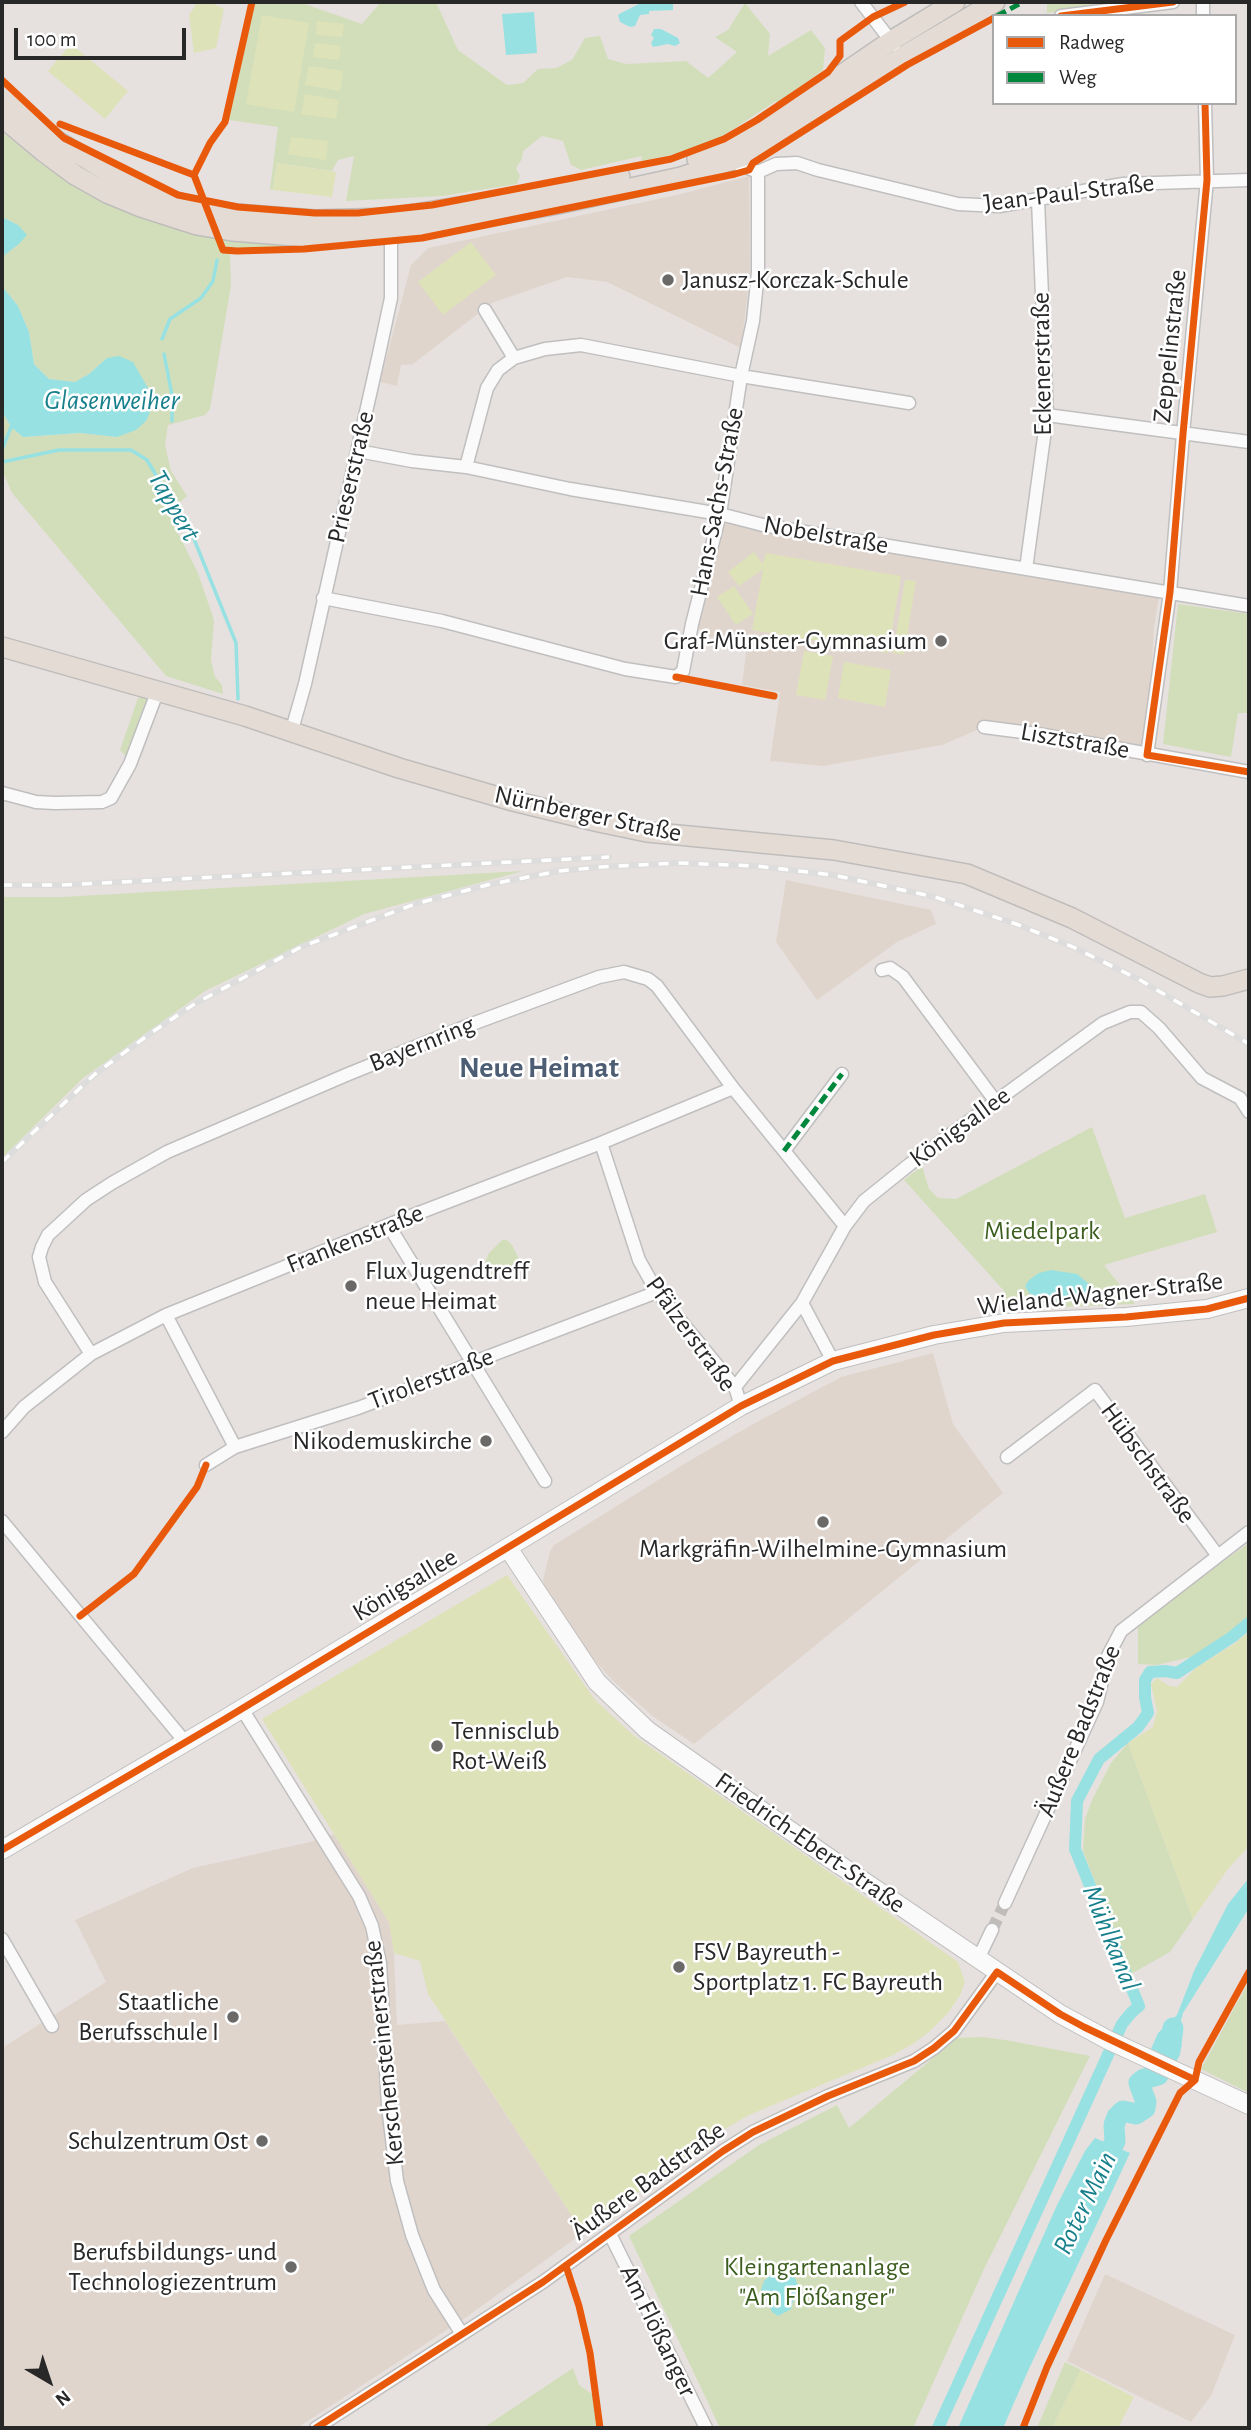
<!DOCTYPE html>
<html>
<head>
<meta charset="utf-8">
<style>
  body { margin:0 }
  #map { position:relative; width:1251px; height:2430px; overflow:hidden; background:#e6e1de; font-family:"Alegreya Sans",sans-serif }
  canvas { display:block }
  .frame { position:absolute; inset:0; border:4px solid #282828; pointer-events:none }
  .legend { position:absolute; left:992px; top:14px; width:245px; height:91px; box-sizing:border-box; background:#fff; border:2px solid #a9a9a9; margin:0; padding:9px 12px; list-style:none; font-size:21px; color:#282828 }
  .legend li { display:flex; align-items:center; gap:14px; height:35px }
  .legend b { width:35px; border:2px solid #a9a9a9 }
  .north { position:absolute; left:14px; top:2346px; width:70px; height:70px; -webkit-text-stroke:5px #fff; paint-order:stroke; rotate:141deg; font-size:19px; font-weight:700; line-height:28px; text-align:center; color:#282828 }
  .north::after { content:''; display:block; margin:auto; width:24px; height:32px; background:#282828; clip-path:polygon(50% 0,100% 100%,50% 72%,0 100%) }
  .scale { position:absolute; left:14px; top:28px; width:172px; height:32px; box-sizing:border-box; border:4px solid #282828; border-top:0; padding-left:9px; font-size:21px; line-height:24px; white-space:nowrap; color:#282828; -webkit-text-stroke:5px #fff; paint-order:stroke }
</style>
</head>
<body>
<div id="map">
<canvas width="1251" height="2430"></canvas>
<div class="frame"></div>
<ul class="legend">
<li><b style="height:9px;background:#e8590c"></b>Radweg</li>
<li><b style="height:9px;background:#00873e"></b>Weg</li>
</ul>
<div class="north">N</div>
<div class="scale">100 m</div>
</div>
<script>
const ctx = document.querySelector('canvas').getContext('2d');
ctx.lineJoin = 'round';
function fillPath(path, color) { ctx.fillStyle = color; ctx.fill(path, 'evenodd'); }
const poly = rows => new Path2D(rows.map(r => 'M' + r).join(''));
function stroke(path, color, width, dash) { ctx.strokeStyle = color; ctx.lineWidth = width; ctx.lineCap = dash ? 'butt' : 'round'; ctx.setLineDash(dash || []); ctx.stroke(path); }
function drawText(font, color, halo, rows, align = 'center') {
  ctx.font = font + ' "Alegreya Sans",sans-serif'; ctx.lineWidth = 5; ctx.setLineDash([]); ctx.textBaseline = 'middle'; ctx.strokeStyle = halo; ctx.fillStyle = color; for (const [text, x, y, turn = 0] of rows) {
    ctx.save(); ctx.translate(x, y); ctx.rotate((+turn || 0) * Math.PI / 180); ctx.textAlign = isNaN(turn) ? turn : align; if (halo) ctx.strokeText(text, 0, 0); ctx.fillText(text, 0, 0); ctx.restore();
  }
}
const education = poly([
  [749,176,750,274,741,348,607,282,567,277,492,303,413,364,401,365,397,386,380,382,411,265,428,248,681,194],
  [721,517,1159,596,1154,628,1147,754,984,727,942,745,823,766,770,761,780,692,742,685,747,645,710,637,693,624],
  [786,880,931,910,936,924,897,942,817,1000,776,942],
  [933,1353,953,1424,1003,1493,694,1744,655,1718,613,1681,590,1655,546,1589,543,1580,550,1551,554,1545,684,1464,755,1423,841,1377],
  [334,1834,389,1922,394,1953,397,2025,445,2021,583,2233,465,2318,297,2428,2,2428,2,2048,106,1982,75,1920,193,1868,310,1842],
  [1105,2274,1235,2335,1211,2396,1191,2422,1067,2361]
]);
const green = poly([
  [255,2,299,2,362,24,381,2,436,2,458,50,507,85,523,83,538,69,556,68,572,60,585,38,600,36,608,59,626,64,686,61,708,78,737,52,715,37,728,30,745,3,770,34,768,56,811,30,825,48,823,70,777,103,776,101,721,137,679,153,641,161,642,156,581,170,571,165,563,141,542,136,523,151,522,159,516,168,520,176,517,184,442,196,346,201,354,156,338,160,332,171,277,163,273,190,270,189,278,127,229,120],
  [1047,2,1127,2,1047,13],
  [2,132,39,162,105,200,298,245,297,247,230,252,231,286,210,409,205,415,168,425,165,445,171,471,187,496,168,513,198,573,214,620,211,660,215,677,222,685,223,694,166,676,12,493,2,470,2,411,11,427,23,437,80,433,117,437,107,358,89,374,75,382,49,379,34,364,29,332,18,306,2,286,2,257,19,244,18,225,2,217],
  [1178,604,1249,614,1249,713,1238,713,1231,757,1163,744],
  [138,698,145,698,150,704,131,754,125,755,120,750],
  [523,871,364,914,205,991,83,1078,2,1158,2,897,62,897],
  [1092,1127,1125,1218,1205,1194,1217,1232,1104,1265,1135,1304,1008,1309,1005,1292,904,1180,922,1166,929,1189,938,1198,956,1199],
  [502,1240,507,1240,512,1245,521,1263,490,1275,484,1275,483,1267,489,1253],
  [1249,1543,1249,1618,1224,1638,1191,1657,1157,1665,1138,1664,1138,1623],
  [1128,1743,1193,1919,1170,1952,1131,1974,1083,1851,1085,1819,1092,1800,1111,1763],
  [1249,1981,1249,2093,1201,2069],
  [982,2037,1005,2040,1090,2056,984,2269,913,2428,720,2428,629,2236,759,2145,837,2105,849,2128,957,2038],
  [1065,2362,1081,2370,1052,2428,1037,2428],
  [573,2368,579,2385,595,2396,599,2428,483,2428]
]);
const pitch = poly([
  [210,2,224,9,216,48,194,53,189,15,197,3],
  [262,15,309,23,294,112,246,104],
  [317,21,344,24,342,37,316,35],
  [315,43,341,46,339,60,313,57],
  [71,44,128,91,105,119,48,71],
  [309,66,343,71,340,91,305,85],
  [305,94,339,100,336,119,301,114],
  [291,137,328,141,326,160,288,154],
  [277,163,336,172,332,197,273,190],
  [471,242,496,275,443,315,418,282],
  [754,552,763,564,766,553,901,576,888,653,752,630,763,569,739,586,728,572],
  [905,580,916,581,904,655,893,653],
  [734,586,753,614,736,625,717,597],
  [804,651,833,656,825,700,796,695],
  [844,662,891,670,885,707,838,698],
  [507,1575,595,1700,633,1735,958,1962,965,1982,960,1995,948,2013,930,2031,914,2043,893,2055,749,2115,718,2133,583,2233,428,1994,420,1961,394,1953,389,1922,262,1719],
  [1249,1632,1249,1846,1227,1870,1193,1919,1128,1743,1153,1727,1157,1711,1151,1684,1157,1678,1169,1686,1177,1687,1197,1667,1234,1644],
  [1081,2370,1134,2397,1118,2428,1052,2428]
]);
const water = poly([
  [643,2,670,2,673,4,673,10,649,11,649,14,640,15,635,26,630,27,620,22,618,15,621,13],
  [534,12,537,53,506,55,502,14],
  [654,29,661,29,678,38,680,43,675,46,668,44,653,47,651,43,654,38,651,35],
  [2,217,18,225,27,235,19,244,2,257],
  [2,286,18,306,29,332,34,364,49,379,75,382,89,374,107,358,119,356,133,362,148,388,150,412,146,421,136,430,117,437,80,433,23,437,11,427,2,411],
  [1051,1270,1077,1274,1094,1288,1094,1293,1088,1298,1054,1300,1037,1298,1029,1293,1025,1286,1029,1280,1039,1273],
  [1249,1878,1249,1908,1183,2013,1177,2035,1182,2045,1176,2060,1151,2049,1158,2033,1177,2015,1194,1971,1228,1904],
  [1095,2138,1130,2153,1028,2371,1003,2428,958,2428,1057,2205,1085,2151],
  [775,2271,792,2271,798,2285,791,2309,778,2316,772,2312,761,2290,764,2281]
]);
const stream = poly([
  [162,339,170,319,201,298,213,281,217,260],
  [164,354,172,395,172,421],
  [2,450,11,427],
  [2,458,2,462,59,450,131,450,147,460,194,539,236,643,238,699]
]);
const canal = poly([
  [938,2428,1122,2024,1131,2013,1139,2006,1075,1849,1077,1801,1099,1759,1138,1727,1148,1713,1145,1697,1145,1680,1150,1672,1165,1671,1177,1673,1232,1637,1249,1623]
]);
const river = poly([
  [1101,2171,1115,2141,1114,2125,1117,2117,1123,2111,1136,2114,1145,2108,1146,2102,1139,2083,1144,2079,1158,2075,1170,2051,1173,2028]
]);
const streetTunnel = poly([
  [992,1930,1005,1903]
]);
const street = poly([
  [861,2,894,45],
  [1203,2,1203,16],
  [1061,16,1173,2],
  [730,161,758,172,776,164,797,163,818,170,958,204,999,206,1123,184,1249,180],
  [485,310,514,358],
  [1047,415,1249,442],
  [358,451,412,461,466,467,570,489,720,514,763,525,1249,606],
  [466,467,487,388,498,370,514,358,545,349,581,345,741,376,909,403],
  [1026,569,1047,415,1038,200],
  [323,598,442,621,625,669,676,677,683,671,692,624,720,514,741,376,753,321,758,272,758,172],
  [984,727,1038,734,1249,772],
  [291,733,305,684,379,354,391,298,391,229],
  [1147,755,1170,592,1183,434,1207,180,1205,103],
  [2,793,36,802,55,803,102,802,111,798,130,764,158,690],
  [882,970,890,968,903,977,996,1102],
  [601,1143,639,1260,657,1292,735,1387,741,1406],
  [784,1151,842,1074],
  [389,1226,545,1481],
  [802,1303,833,1361],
  [166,1315,235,1447],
  [91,1354,45,1282,39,1257,42,1247,48,1235,86,1200,112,1183,167,1152,346,1075,472,1024,599,977,624,972,648,979,657,986,733,1088,845,1226],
  [735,1387,802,1303,845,1226,864,1201,910,1164,1103,1023,1130,1012,1141,1012,1159,1028,1202,1078,1240,1098,1249,1112],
  [2,1432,24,1407,91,1354,166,1315,403,1219,601,1143,733,1088],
  [1007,1457,1095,1390,1218,1556],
  [206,1465,235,1447,358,1408,425,1383,474,1362,657,1292],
  [2,1521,186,1743],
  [242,1709,359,1896,372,1926,380,1963,388,2106,397,2181,412,2235,434,2290,462,2334],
  [1005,1903,1097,1702,1108,1656,1121,1631,1249,1532],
  [2,1939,52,2026],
  [978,1959,992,1930],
  [610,2234,706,2428],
  [316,2428,543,2282,723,2151,753,2132,828,2096,914,2061,934,2048,954,2031,997,1972]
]);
const secondary = poly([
  [508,1548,597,1682,647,1730,825,1855,1060,2014,1108,2040,1249,2105],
  [2,1850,225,1719,741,1406,833,1361,934,1335,1004,1323,1126,1317,1207,1309,1249,1298]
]);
const primary = poly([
  [2,94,57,141,118,178,168,200,198,208,236,214,315,220,390,218,550,192,620,177],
  [2,117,44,152,75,175,107,193,141,207,197,225,232,231,308,237,391,234,558,204,681,177,730,161,749,154,771,141,902,57,995,2],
  [697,159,731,146,756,133,891,41,955,2],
  [2,647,245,716,399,768,509,800,599,822,647,832,834,850,967,874,1072,918,1199,983,1210,987,1223,986,1249,979]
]);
const rail = poly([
  [2,885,62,885,609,857],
  [2,1162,95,1074,151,1033,196,1003,301,947,415,904,487,885,559,871,601,867,679,863,756,866,833,875,935,897,1019,925,1073,947,1140,980,1249,1044]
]);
const quiet = poly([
  [997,16,1023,2],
  [784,1151,842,1074]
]);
const cycleway = poly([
  [252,2,225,122,210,143,194,175,223,250,237,251,304,249,422,238,735,174,749,170,753,163,907,65,994,18],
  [1061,16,1173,2],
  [2,80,64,138,178,195,238,207,315,213,358,213,432,205,671,159,724,139,757,120,828,72,840,56,840,41,873,17,905,2],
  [1205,103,1207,180,1183,434,1170,592,1147,755,1249,772],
  [60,124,194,175],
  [676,677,774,696],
  [80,1616,134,1574,197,1487,206,1465],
  [2,1850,225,1719,741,1406,833,1361,934,1335,1004,1323,1126,1317,1207,1309,1249,1298],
  [1195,2080,1199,2062,1249,1972],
  [566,2266,579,2306,590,2353,600,2428],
  [316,2428,543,2282,723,2151,753,2132,828,2096,914,2061,934,2048,954,2031,997,1972,1060,2014,1084,2027,1195,2080],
  [1023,2428,1047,2367,1106,2240,1180,2093,1195,2080]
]);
const markers = [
  [668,280,7,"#6a6968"],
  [941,641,7,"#6a6968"],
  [351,1286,7,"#6a6968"],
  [486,1441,7,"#6a6968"],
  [823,1522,7,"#6a6968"],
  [437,1746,7,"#6a6968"],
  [679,1967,7,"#6a6968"],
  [233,2017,7,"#6a6968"],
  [262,2141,7,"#6a6968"],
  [291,2267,7,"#6a6968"]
];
const streetNames = [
  ["Jean-Paul-Straße",1069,193,-7],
  ["Zeppelinstraße",1170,346,-84],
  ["Eckenerstraße",1042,364,-91],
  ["Prieserstraße",351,477,-77],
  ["Hans-Sachs-Straße",717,502,-79],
  ["Nobelstraße",826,535,10],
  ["Lisztstraße",1075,741,10],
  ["Nürnberger Straße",588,814,12],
  ["Bayernring",422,1044,-22],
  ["Königsallee",960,1127,-36],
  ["Frankenstraße",355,1239,-22],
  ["Wieland-Wagner-Straße",1100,1294,-6],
  ["Pfälzerstraße",691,1334,54],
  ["Tirolerstraße",431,1379,-21],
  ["Hübschstraße",1148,1463,54],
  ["Königsallee",405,1585,-31],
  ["Äußere Badstraße",1079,1731,-68],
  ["Friedrich-Ebert-Straße",810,1843,35],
  ["Kerschensteinerstraße",384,2053,-96],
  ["Äußere Badstraße",648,2181,-36],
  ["Am Flößanger",658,2331,64]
];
const poiNames = [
  ["Janusz-Korczak-Schule",682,280,"left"],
  ["Graf-Münster-Gymnasium",927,641],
  ["Flux Jugendtreff",365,1271,"left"],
  ["neue Heimat",365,1301,"left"],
  ["Nikodemuskirche",472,1441],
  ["Markgräfin-Wilhelmine-Gymnasium",823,1549,"center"],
  ["Tennisclub",451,1731,"left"],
  ["Rot-Weiß",451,1761,"left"],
  ["FSV Bayreuth -",693,1952,"left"],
  ["Sportplatz 1. FC Bayreuth",693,1982,"left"],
  ["Staatliche",219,2002],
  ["Berufsschule I",219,2032],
  ["Schulzentrum Ost",248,2141],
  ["Berufsbildungs- und",277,2252],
  ["Technologiezentrum",277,2282]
];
const parkNames = [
  ["Miedelpark",1042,1231],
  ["Kleingartenanlage",817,2267],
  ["\"Am Flößanger\"",817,2297]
];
const waterNames = [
  ["Glasenweiher",112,401],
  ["Tappert",174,506,60],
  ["Mühlkanal",1111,1938,68],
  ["Roter Main",1085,2203,-64]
];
const quarterNames = [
  ["Neue Heimat",539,1068]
];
fillPath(education, '#e0d5cd');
fillPath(green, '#d2deba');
fillPath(pitch, '#dde2b8');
fillPath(water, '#98e1e2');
stroke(stream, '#98e1e2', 3.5);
stroke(canal, '#98e1e2', 12);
stroke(river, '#98e1e2', 21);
stroke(streetTunnel, '#c0bcba', 12, [12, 6]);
stroke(street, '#c0bfbf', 15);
stroke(secondary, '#c0bfbf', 20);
stroke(primary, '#bfbdbc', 22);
stroke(street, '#fbfafa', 12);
stroke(secondary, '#fbfafa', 18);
stroke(primary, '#e4dcd4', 19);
stroke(rail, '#ddd', 6);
stroke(rail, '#fff', 3.5, [10]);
stroke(quiet, '#00873e', 5, [10, 5]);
stroke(cycleway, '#e8590c', 7);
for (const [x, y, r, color] of markers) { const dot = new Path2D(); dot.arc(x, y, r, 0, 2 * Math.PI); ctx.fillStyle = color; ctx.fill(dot); stroke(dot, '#fff', 2.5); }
drawText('26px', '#282828', '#fff', streetNames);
drawText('26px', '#282828', '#fff', poiNames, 'right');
drawText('26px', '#3c5e1f', '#fff', parkNames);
drawText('italic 28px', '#18808c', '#fff', waterNames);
drawText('bold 30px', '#4d5e74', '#fff', quarterNames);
</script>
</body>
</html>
